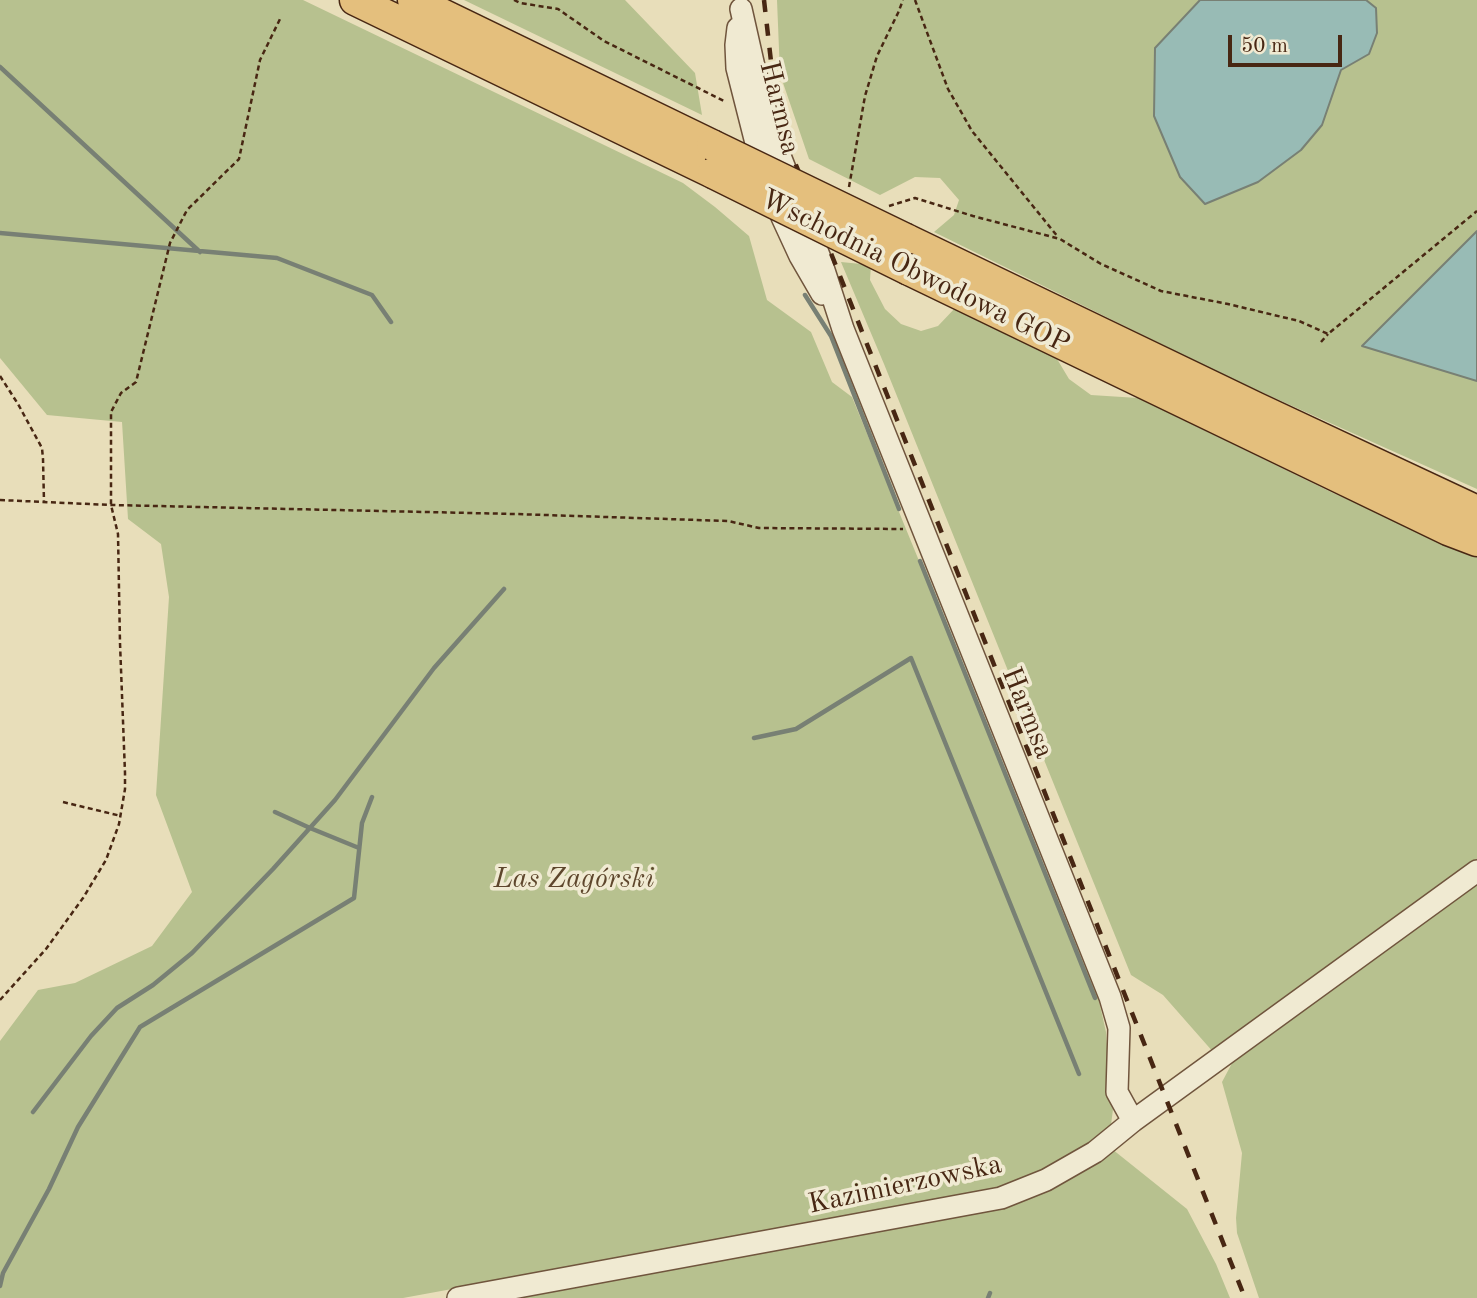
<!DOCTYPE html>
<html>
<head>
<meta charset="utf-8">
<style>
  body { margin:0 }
  #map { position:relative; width:1477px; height:1298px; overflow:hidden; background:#e8deba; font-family:"Old Standard TT",serif }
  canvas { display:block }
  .scale { position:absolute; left:1228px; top:35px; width:114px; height:32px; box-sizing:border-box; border:4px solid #482713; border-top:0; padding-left:9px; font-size:21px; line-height:24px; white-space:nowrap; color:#482713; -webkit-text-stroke:5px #f0ead2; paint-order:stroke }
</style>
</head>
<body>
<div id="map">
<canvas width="1477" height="1298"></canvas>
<div class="scale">50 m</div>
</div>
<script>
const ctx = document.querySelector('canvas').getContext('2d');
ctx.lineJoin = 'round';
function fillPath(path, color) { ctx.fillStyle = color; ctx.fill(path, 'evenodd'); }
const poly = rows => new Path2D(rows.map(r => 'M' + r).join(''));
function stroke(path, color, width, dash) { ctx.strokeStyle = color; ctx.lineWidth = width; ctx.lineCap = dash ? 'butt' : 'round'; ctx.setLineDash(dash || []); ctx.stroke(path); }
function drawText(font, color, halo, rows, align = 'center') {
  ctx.font = font + ' "Old Standard TT",serif'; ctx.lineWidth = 7; ctx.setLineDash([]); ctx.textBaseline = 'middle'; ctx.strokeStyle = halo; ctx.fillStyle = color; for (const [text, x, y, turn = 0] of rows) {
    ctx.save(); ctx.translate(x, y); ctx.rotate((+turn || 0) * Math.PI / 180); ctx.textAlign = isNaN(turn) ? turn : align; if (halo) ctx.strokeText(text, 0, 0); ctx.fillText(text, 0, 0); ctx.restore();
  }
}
const green = poly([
  [0,0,303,0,683,183,715,207,749,236,767,300,811,332,832,382,852,397,1099,1001,1106,1032,1108,1065,1106,1088,1113,1109,1111,1125,1100,1137,1059,1165,997,1189,403,1298,0,1298,0,1041,38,990,75,983,152,946,192,892,156,795,169,597,161,544,128,519,122,422,47,415,0,358],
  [464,0,625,0,695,73,702,115],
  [777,0,1200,0,1155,48,1154,116,1180,177,1301,150,1321,125,1341,70,1369,54,1376,8,1366,0,1477,0,1477,231,1363,346,1477,381,1477,489,1230,378,934,232,954,215,959,200,940,178,915,177,880,195,809,159,780,74],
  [841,262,871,265,870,280,885,309,901,324,921,331,938,326,957,306,1057,359,1069,379,1091,395,1138,398,1333,493,1477,557,1477,861,1214,1053,1163,995,1131,975,884,364],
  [1477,881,1477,1298,1259,1298,1237,1233,1236,1218,1242,1153,1222,1082,1230,1067,1233,1061,1272,1032],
  [1112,1149,1187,1209,1216,1264,1230,1298,509,1298,912,1224]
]);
const water = poly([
  [1200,0,1366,0,1376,8,1377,33,1369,54,1341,70,1322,125,1301,150,1258,182,1205,204,1180,177,1154,116,1155,48,1200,0],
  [1477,231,1477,381,1362,346,1477,231]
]);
const stream = poly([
  [0,67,200,252],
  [0,233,277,258,372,295,391,322],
  [805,295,831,336,899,509],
  [920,561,1095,998],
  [754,738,796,729,911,658,1079,1074],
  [275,812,310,828,359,848],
  [33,1112,91,1036,117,1008,153,985,192,953,273,869,335,800,434,668,504,589],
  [0,1286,3,1273,49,1189,78,1127,140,1027,354,898,362,823,372,797],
  [988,1298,990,1293]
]);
const path = poly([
  [514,0,520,3,558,9,604,41,726,102],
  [915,0,948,89,972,131,1058,237],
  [849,187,865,96,877,56,898,13,903,0],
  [889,206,915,198,973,216,1060,239,1101,264,1161,291,1228,304,1299,321,1328,334,1477,211],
  [1321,342,1328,334],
  [0,376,18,404,42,448,43,459,44,502],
  [0,500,111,505,515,514,728,521,759,528,903,529],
  [63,802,121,816],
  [0,1000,46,949,83,898,106,860,119,824,125,789,125,773,120,643,118,534,111,505,111,412,121,393,136,382,170,243,187,210,239,159,260,60,281,17]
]);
const minor = poly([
  [741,9,755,71,773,138,820,258,843,329,1110,997,1119,1028,1117,1092,1133,1121],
  [738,28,736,45,737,68,758,151,782,217,800,256,822,294],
  [458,1298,1001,1198,1046,1180,1095,1152,1133,1121,1477,871]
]);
const highway = poly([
  [355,0,713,173],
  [413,0,712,145],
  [906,239,1255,407,1477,511],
  [909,270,1448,530,1477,541]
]);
const rail = poly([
  [764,0,773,79,782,118,796,165,1245,1298]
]);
const highwayBridge = poly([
  [712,145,906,239],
  [713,173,909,270]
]);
const streetNames = [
  ["Harmsa",779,108,76],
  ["Wschodnia Obwodowa GOP",915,272,26],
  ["Harmsa",1027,713,68],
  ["Kazimierzowska",905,1185,-12]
];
const parkNames = [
  ["Las Zagórski",574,880]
];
fillPath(green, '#b7c18f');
fillPath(water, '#98bbb5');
stroke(water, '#788074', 2);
stroke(stream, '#788074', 4.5);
stroke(minor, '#70553d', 24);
stroke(highway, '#482713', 33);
stroke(path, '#482713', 2.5, [5, 3.5]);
stroke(minor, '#f0ead2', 21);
stroke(highway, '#e4bf7d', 30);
stroke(rail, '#482713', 4.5, [12, 12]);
stroke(highwayBridge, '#482713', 33, []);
stroke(highwayBridge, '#e4bf7d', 30);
drawText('28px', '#482713', '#f0ead2', streetNames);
drawText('italic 28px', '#5e462c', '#f0ead2', parkNames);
</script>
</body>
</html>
